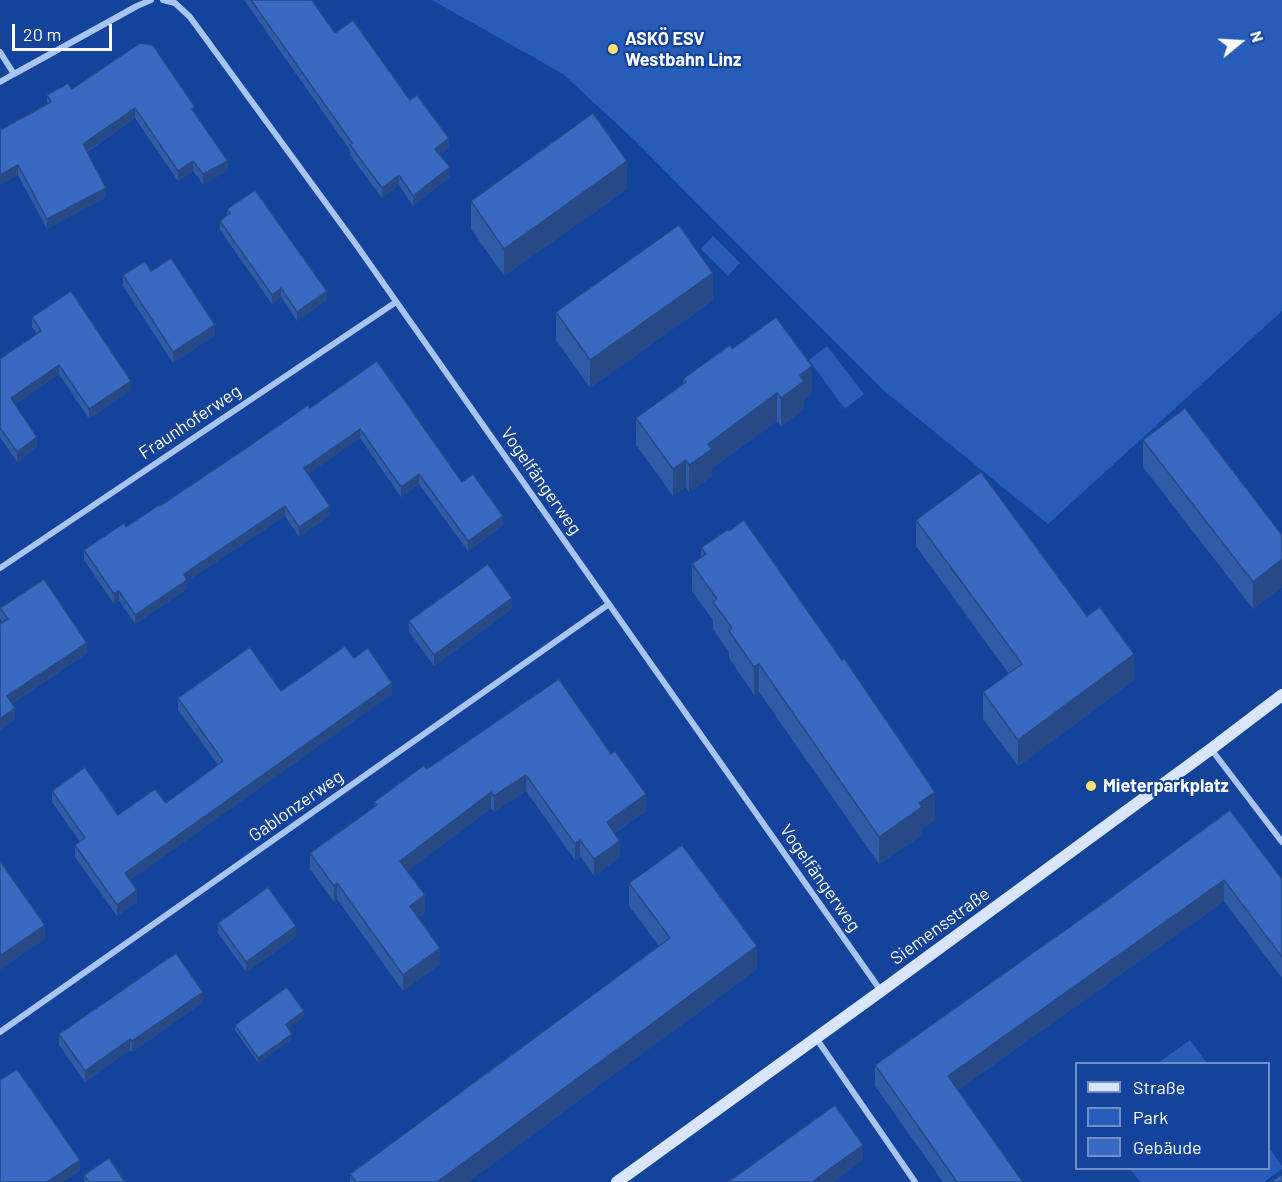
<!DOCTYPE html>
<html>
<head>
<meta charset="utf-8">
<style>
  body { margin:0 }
  #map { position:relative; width:1282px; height:1182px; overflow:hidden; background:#14439b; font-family:Barlow,sans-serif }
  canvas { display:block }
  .legend { position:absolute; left:1075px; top:1062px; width:195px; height:108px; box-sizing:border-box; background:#14439b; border:2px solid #728ec3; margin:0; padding:8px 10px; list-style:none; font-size:18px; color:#fff }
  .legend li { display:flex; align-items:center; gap:12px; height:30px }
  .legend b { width:30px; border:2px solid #728ec3 }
  .north { position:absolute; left:1210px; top:12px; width:60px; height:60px; -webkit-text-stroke:4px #14439b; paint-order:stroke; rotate:72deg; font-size:16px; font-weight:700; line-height:24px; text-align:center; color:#fff }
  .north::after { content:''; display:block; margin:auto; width:21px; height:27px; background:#fff; clip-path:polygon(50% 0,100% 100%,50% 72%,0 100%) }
  .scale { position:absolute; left:12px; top:24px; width:100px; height:27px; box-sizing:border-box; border:3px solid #fff; border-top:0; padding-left:8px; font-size:18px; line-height:21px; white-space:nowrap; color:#fff; -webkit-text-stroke:4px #14439b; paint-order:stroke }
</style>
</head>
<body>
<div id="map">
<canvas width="1282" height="1182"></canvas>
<ul class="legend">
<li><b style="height:8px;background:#d8e5fd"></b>Straße</li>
<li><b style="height:16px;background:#275cb9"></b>Park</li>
<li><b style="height:16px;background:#386ac1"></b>Gebäude</li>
</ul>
<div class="north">N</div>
<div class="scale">20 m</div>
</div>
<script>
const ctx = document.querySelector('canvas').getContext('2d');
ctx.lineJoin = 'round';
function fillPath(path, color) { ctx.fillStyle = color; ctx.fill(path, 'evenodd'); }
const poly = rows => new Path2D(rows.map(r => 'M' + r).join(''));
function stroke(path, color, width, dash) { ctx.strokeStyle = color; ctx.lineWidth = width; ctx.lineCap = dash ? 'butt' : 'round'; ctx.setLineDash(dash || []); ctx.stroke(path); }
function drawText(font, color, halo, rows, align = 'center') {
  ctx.font = font + ' Barlow,sans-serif'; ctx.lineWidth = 4.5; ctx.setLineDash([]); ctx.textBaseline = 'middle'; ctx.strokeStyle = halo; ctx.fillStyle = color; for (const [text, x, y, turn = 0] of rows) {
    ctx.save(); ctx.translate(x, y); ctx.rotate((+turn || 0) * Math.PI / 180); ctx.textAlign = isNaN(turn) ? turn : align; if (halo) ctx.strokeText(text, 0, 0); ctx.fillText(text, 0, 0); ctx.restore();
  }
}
const green = poly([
  [432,0,1282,0,1282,311,1048,524,883,390,632,138,563,74],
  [713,236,740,263,728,276,701,249],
  [827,346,864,394,845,409,809,360],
  [1190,1040,1207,1063,1158,1063],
  [1269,1148,1282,1166,1282,1169,1264,1182,1140,1182,1130,1169,1268,1168]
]);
const street = poly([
  [163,0,175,3,190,17,355,243,881,991],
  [0,52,14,74,137,6,151,0],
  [0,82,14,74],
  [0,568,396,302],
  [1211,749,1282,842],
  [0,1032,609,604],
  [816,1038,915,1182]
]);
const secondary = poly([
  [617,1182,881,991,1211,749,1282,695]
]);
const wall = poly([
  [244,0,312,0,335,33,410,100,449,148,440,155,450,177,413,206,399,185,382,198,350,155,350,150],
  [72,89,195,114,228,171,203,184,193,171,178,181,135,118,87,152,106,197,47,229,18,175,0,185,0,130,47,104,47,95],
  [627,189,504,276,471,229,471,201],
  [227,209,327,300,297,321,281,297,272,304,220,230,220,221,227,216],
  [151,271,215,335,173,363,123,286,123,275],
  [713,300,590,388,556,340,556,312],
  [32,317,131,390,89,419,59,374,15,404,37,447,17,462,0,437,0,359,37,334,32,327],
  [732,349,812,394,804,400,804,409,781,426,777,421,712,468,712,476,689,492,686,487,673,496,636,445,636,418,683,384,683,379],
  [377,361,462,482,503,525,468,551,419,484,401,497,360,438,308,474,330,515,299,537,285,516,187,581,187,589,135,624,119,600,114,604,84,560,84,550,126,527,160,506,310,408],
  [1143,440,1282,535,1282,587,1253,609,1143,467],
  [916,520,1087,616,1134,680,1018,766,983,719,983,692,1009,674,916,546],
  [701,548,935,819,922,829,922,835,879,864,759,692,754,695,729,658,729,652,713,629,713,620,692,591,692,564,701,558],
  [0,608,87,653,12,704,15,719,0,730,3,623,0,619],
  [512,609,434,666,409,632,409,621],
  [354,658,392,694,130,880,137,902,117,916,75,857,75,845,80,842,52,802,52,791,118,815,166,803,218,765,178,710,178,698,281,691],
  [559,679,646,811,615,833,620,857,594,876,580,856,575,860,526,791,494,812,491,808,407,871,425,912,418,917,440,964,403,991,337,899,334,902,310,869,310,853,374,808,374,802,427,769],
  [1230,810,1282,879,1282,978,1224,901,958,1090,1023,1182,943,1182,875,1086,875,1065,1102,904],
  [629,883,757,969,468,1182,350,1182,350,1174,659,946,629,906],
  [218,923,296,937,246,972,218,933],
  [203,1002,132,1052,130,1050,85,1082,59,1045,59,1034],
  [304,1017,288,1028,292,1039,258,1063,235,1030,235,1025],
  [84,1175,125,1182,85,1182,84,1180]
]);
const shadedWall = poly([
  [135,108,135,118,83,154,83,144],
  [449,138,449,148,435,159,435,149],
  [193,161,193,171,178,181,178,171],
  [228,161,228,171,203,184,203,174],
  [627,161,627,189,504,276,504,249],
  [18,165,18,175,0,185,0,175],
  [450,167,450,177,413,206,413,196],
  [399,175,399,185,382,198,382,188],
  [106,188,106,197,47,229,47,219],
  [713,273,713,300,590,388,590,360],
  [281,288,281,297,272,304,272,295],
  [327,291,327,300,297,321,297,312],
  [215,325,215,335,173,363,173,352],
  [59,365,59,374,11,407,11,398],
  [812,366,812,394,804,400,804,409,781,426,781,398,800,375],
  [131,381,131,390,89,419,89,409],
  [777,393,777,421,712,468,712,476,689,492,689,465,708,444],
  [360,429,360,438,304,477,304,468],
  [37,437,37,447,17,462,17,452],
  [686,460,686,487,673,496,673,469],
  [419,474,419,484,401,497,401,487],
  [285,506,285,516,187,581,187,589,135,624,135,615,184,574],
  [330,506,330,515,299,537,299,527],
  [503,516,503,525,468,551,468,541],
  [1282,559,1282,587,1253,609,1253,582],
  [119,591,119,600,114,604,114,594],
  [512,598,512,609,434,666,434,655],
  [87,643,87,653,7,707,7,696],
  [1134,654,1134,680,1018,766,1018,740],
  [759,664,759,692,754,695,754,667],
  [392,683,392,694,125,884,125,873],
  [15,708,15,719,0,730,0,719],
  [526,775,526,791,494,812,494,796],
  [491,792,491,808,400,877,400,861],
  [935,792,935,819,922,829,922,835,879,864,879,837,919,803],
  [646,794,646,811,607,838,607,822],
  [580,840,580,856,575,860,575,844],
  [620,841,620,857,594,876,594,859],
  [1224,880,1224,901,948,1097,948,1076],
  [337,883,337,899,334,902,334,886],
  [137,890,137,902,117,916,117,905],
  [425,895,425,912,410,922,410,906],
  [45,925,45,939,0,970,0,956],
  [296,926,296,937,246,972,246,962],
  [757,946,757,969,468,1182,437,1182],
  [440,948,440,964,403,991,403,975],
  [203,992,203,1002,132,1052,132,1041],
  [304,1011,304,1017,286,1030,286,1024],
  [292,1034,292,1039,258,1063,258,1058],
  [130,1039,130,1050,85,1082,85,1071],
  [863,1145,863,1160,834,1182,812,1182],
  [80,1160,80,1171,63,1182,47,1182]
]);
const building = poly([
  [251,0,312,0,335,33,353,20,410,100,417,95,449,138,435,149,450,167,413,196,399,175,382,188,350,145,352,143,251,0],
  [140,43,153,45,195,107,192,109,228,161,203,174,193,161,178,171,135,108,83,144,106,188,47,219,18,165,0,175,0,130,51,102,47,95,68,83,72,89,140,43],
  [593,113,627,161,504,249,471,201,593,113],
  [255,190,327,291,297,312,281,288,272,295,220,221,230,213,227,209,255,190],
  [679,225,713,273,590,360,556,312,679,225],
  [171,258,215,325,173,352,123,275,145,261,151,271,171,258],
  [71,291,131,381,89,409,59,365,11,398,37,437,17,452,0,428,0,359,41,331,32,317,71,291],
  [776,317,812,366,800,375,804,381,781,398,777,393,708,444,712,449,689,465,686,460,673,469,636,418,686,382,683,379,730,345,732,349,776,317],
  [377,361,462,482,473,474,503,516,468,541,419,474,401,487,360,429,304,468,330,506,299,527,285,506,184,574,187,580,135,615,119,591,114,594,84,550,124,523,126,527,159,505,160,506,245,449,308,405,310,408,377,361],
  [1185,408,1282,535,1282,559,1253,582,1143,440,1185,408],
  [981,472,1087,616,1100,607,1134,654,1018,740,983,692,1022,664,916,520,981,472],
  [744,520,842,660,844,658,935,792,919,803,922,807,879,837,759,664,754,667,729,631,732,628,713,602,717,599,692,564,706,554,701,548,728,529,729,531,744,520],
  [488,564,512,598,434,655,409,621,488,564],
  [44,579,87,643,7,696,15,708,0,719,0,624,8,619,0,608,44,579],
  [345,646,354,658,368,648,392,683,125,873,137,890,117,905,75,845,85,838,52,791,85,767,118,815,155,789,166,803,223,761,178,698,250,647,281,691,345,646],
  [559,679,611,754,615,751,646,794,607,822,620,841,594,859,580,840,575,844,526,775,494,796,491,792,400,861,425,895,410,906,440,948,403,975,337,883,334,886,310,853,377,805,374,802,424,765,427,769,559,679],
  [1230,810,1282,879,1282,957,1224,880,948,1076,1023,1182,957,1182,875,1065,1102,904,1230,810],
  [682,845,757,946,437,1182,356,1182,350,1174,670,938,629,883,682,845],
  [0,861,45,925,0,956,0,861],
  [268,887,296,926,246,962,218,923,268,887],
  [176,953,203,992,132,1041,130,1039,85,1071,59,1034,176,953],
  [287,987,304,1011,286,1024,292,1034,258,1058,235,1025,287,987],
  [17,1069,80,1160,47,1182,0,1182,0,1080,17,1069],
  [835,1105,863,1145,812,1182,728,1182,835,1105],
  [109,1158,125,1182,89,1182,84,1175,109,1158],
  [1282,1174,1282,1182,1271,1182,1282,1174]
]);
const markers = [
  [613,49,6,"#ffe16b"],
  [1091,786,6,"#ffe16b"]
];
const poiNames = [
  ["ASKÖ ESV",625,39],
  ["Westbahn Linz",625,60],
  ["Mieterparkplatz",1103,786]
];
const streetNames = [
  ["Fraunhoferweg",190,422,-34],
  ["Vogelfängerweg",541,481,55],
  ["Gablonzerweg",296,806,-35],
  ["Vogelfängerweg",820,878,55],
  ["Siemensstraße",940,926,-36]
];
fillPath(green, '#275cb9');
stroke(street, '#a8c4f3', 6);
stroke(secondary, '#d8e5fd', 12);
fillPath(wall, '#305ba6');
fillPath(shadedWall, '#274a87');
fillPath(building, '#386ac1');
stroke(building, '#274a87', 1.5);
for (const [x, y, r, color] of markers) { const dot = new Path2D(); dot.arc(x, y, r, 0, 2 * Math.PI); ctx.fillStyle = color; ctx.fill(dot); stroke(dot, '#14439b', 2); }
drawText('bold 18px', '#fff', '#14439b', poiNames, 'left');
drawText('18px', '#fff', '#14439b', streetNames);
</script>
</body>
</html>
